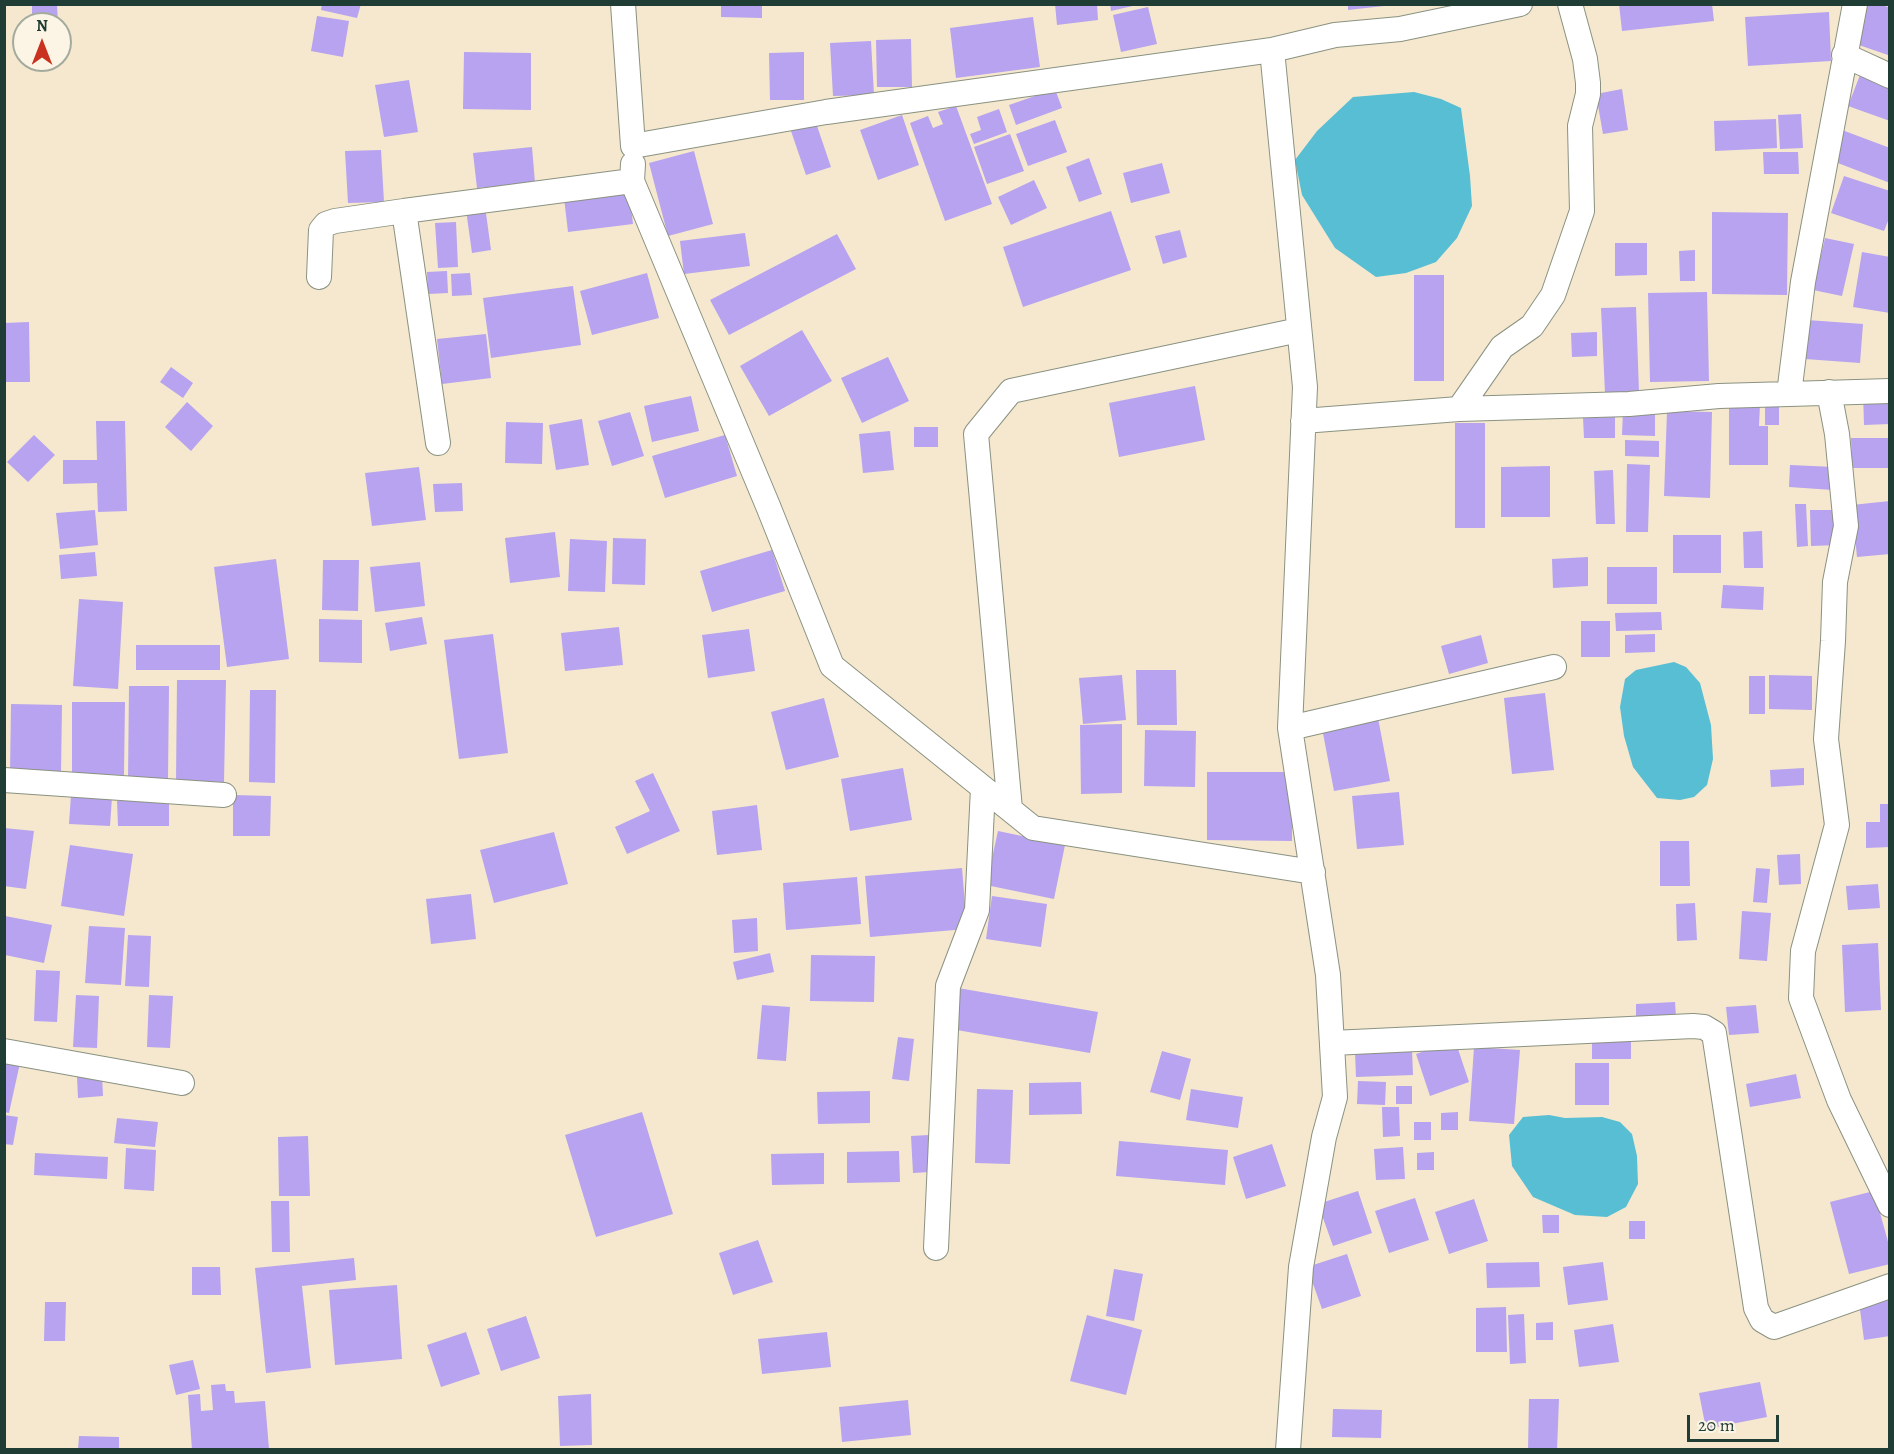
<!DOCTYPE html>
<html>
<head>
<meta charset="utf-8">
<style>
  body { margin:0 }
  #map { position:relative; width:1894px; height:1454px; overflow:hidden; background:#f5e8ce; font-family:Alegreya,serif }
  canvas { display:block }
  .frame { position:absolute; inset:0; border:6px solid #1f3d34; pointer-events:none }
  .north { position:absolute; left:12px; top:12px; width:60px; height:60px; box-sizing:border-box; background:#fcf5e5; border:2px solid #a4ab9e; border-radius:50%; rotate:0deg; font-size:16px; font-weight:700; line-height:24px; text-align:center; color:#1f3d34 }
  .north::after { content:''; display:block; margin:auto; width:21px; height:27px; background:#c8321e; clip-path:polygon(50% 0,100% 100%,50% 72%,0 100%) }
  .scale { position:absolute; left:1687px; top:1415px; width:92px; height:27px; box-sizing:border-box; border:3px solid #1f3d34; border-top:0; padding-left:8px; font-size:18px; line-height:21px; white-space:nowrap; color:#1f3d34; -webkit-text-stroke:4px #fcf5e5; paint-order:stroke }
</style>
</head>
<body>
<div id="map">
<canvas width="1894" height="1454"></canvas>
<div class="frame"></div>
<div class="north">N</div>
<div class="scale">20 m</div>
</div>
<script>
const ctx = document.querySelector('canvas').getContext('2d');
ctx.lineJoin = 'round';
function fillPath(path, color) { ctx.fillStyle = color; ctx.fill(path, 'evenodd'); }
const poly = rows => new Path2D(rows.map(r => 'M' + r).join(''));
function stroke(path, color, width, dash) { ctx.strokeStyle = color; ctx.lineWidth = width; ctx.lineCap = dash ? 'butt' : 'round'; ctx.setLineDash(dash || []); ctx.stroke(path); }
const water = poly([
  [1414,92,1441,99,1461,108,1470,176,1472,206,1457,238,1436,262,1406,273,1376,277,1335,248,1302,195,1295,160,1317,131,1353,97],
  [1674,662,1686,667,1700,683,1711,725,1713,759,1707,785,1694,797,1680,800,1657,798,1633,767,1624,736,1620,707,1625,679,1636,670],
  [1549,1115,1565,1118,1602,1117,1620,1122,1632,1134,1637,1156,1638,1184,1626,1207,1607,1217,1575,1215,1533,1197,1512,1166,1509,1135,1523,1117]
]);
const building = poly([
  [32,4,57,4,58,24,32,24],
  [322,4,361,4,357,18,321,10],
  [721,4,762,4,762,18,721,17],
  [1055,4,1097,4,1098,20,1057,25],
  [1110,4,1137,4,1137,5,1111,11],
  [1348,4,1384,4,1384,6,1348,10],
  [1619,4,1712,4,1714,21,1622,31],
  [1866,4,1880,4,1890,8,1888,55,1853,43],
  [1148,7,1157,44,1121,52,1113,15],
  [1829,12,1831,61,1748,66,1745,17],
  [317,16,349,21,343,57,311,51],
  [1033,17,1040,67,956,78,950,28],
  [911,39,912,87,877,87,876,40],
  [871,41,874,95,833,96,830,43],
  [464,52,531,53,531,110,463,109],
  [804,52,804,100,770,100,769,53],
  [1860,75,1890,86,1890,121,1848,106],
  [409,80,418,132,384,137,375,85],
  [1055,89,1062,108,1016,125,1009,105],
  [1622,89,1628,130,1603,134,1596,94],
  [956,106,992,204,945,221,910,123,928,116,933,128,943,124,938,112],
  [999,109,1007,132,974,144,970,134,981,130,977,117],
  [1801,114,1803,148,1780,149,1778,115],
  [902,115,919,165,878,180,860,130],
  [1776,119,1777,148,1715,151,1714,121],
  [1055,120,1067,152,1028,166,1016,134],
  [816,123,831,167,806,175,791,131],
  [1842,130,1890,148,1890,183,1830,160],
  [1010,134,1024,171,987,184,974,147],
  [532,147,535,183,477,188,473,153],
  [381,150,384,202,348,203,345,151],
  [694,151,713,224,668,236,649,163],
  [1763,152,1798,152,1799,174,1764,174],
  [1089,158,1102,194,1079,202,1066,167],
  [1162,163,1170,193,1131,203,1123,173],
  [1844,176,1890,191,1890,216,1884,231,1831,213],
  [1034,180,1047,208,1011,225,998,197],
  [629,190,633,224,568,232,564,198],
  [485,206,491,250,472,253,466,210],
  [1111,211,1131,270,1023,307,1003,247],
  [1712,212,1788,213,1787,295,1712,294],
  [456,222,458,267,438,268,435,223],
  [1180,230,1187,257,1163,264,1155,236],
  [745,233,750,266,684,274,680,241],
  [837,234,856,269,729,335,710,300],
  [1825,238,1854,244,1842,296,1813,290],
  [1615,243,1647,243,1647,275,1615,276],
  [1695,250,1695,281,1680,281,1679,251],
  [1862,252,1890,257,1890,313,1853,307],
  [447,271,448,293,428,294,427,272],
  [470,273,472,295,452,296,451,274],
  [647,273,659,318,592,335,580,291],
  [1414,275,1444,275,1444,381,1414,381],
  [573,286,581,345,491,358,483,298],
  [1707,292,1709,381,1650,382,1648,293],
  [1636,307,1639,392,1605,393,1601,308],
  [1807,320,1863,324,1860,363,1805,359],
  [29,322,30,382,4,382,4,323],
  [802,330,832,381,769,416,740,366],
  [1597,332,1597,356,1572,357,1571,333],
  [486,334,491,378,442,384,437,339],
  [888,357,909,401,862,423,841,378],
  [171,367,193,383,183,398,160,382],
  [1195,386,1205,440,1119,457,1109,403],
  [1863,392,1890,392,1890,424,1864,425],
  [691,396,699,431,652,442,644,406],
  [1765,399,1779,399,1779,425,1765,425],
  [187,402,213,426,191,451,165,427],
  [1729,404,1760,404,1759,426,1768,426,1768,465,1729,465],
  [1623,410,1655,411,1655,436,1622,435],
  [1667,411,1712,412,1710,498,1664,496],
  [630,412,644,456,612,466,598,421],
  [1615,417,1615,438,1584,438,1583,418],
  [582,419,589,465,556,470,549,425],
  [96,421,125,421,127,511,98,512,97,483,63,484,63,460,97,460],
  [506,422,543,423,542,464,505,463],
  [1455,423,1485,423,1485,528,1455,528],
  [914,427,938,427,938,447,914,447],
  [890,431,894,470,863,473,859,434],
  [34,435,55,455,28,482,7,462],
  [725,435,737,476,665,498,652,456],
  [1851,438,1890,438,1890,468,1852,468],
  [1625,440,1659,441,1659,457,1625,456],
  [1627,464,1650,465,1648,532,1626,532],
  [1790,465,1834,467,1833,490,1789,487],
  [1550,466,1550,517,1501,517,1501,467],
  [419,467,426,520,372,526,365,473],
  [1613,470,1615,524,1596,524,1594,471],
  [462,483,463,511,435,512,433,484],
  [1890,501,1890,554,1857,557,1852,505],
  [1795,504,1806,504,1808,546,1797,547],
  [95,510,98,545,60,549,56,513],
  [1810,510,1837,510,1838,545,1811,546],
  [1762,531,1763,568,1744,568,1743,532],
  [555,532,560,577,510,583,505,538],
  [1673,535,1721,535,1721,573,1673,573],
  [613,538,646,539,645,585,612,584],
  [570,539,607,541,605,592,568,591],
  [772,550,785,591,712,612,700,571],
  [95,552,97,576,61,579,59,555],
  [1588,557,1588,586,1553,588,1552,559],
  [276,559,289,659,227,667,214,567],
  [323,560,359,560,358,611,322,610],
  [420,562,425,606,375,612,370,567],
  [1607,567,1657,567,1657,604,1607,604],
  [1723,585,1764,587,1763,610,1721,608],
  [79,599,123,602,118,689,73,686],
  [1661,612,1662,630,1616,631,1615,613],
  [422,617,427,644,390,651,385,623],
  [319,619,362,620,362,663,319,662],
  [1581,621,1610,621,1610,657,1581,657],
  [619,627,623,665,565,671,561,633],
  [749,629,755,671,708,678,702,635],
  [493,634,508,753,459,759,444,640],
  [1655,634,1655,652,1625,653,1625,635],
  [1481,635,1488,663,1449,674,1441,646],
  [136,645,220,645,220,670,136,670],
  [1136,670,1176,670,1177,725,1137,725],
  [1122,675,1126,720,1083,724,1079,678],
  [1769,675,1812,676,1812,710,1769,709],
  [1749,676,1765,676,1765,714,1749,714],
  [177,680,226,680,224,782,176,781],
  [129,686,169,686,168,779,128,779],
  [250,690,276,690,275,783,249,782],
  [1545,693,1554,770,1512,774,1504,698],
  [824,698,839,757,786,770,771,712],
  [72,702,125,702,124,775,72,774],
  [11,704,62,705,61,775,10,774],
  [1378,718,1390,781,1334,791,1322,728],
  [1122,724,1122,793,1081,794,1080,725],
  [1145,730,1196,731,1195,787,1144,786],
  [903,768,912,820,850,831,841,779],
  [1804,768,1804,785,1771,787,1770,770],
  [1207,772,1292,772,1292,841,1207,840],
  [653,773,680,831,627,854,615,827,650,811,635,781],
  [1399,792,1404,845,1357,849,1352,796],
  [71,795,112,797,110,826,69,824],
  [233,795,271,796,270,836,233,836],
  [169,800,169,826,118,826,117,801],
  [1880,804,1890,804,1890,847,1866,848,1866,822,1880,822],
  [757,805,762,850,717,855,712,811],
  [4,828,34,831,26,889,4,886],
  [998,831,1065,845,1054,899,986,885],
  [554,832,568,884,494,903,480,850],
  [1660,841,1689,841,1690,886,1660,886],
  [70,845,133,854,124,916,61,906],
  [1800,854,1801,884,1779,885,1777,855],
  [962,868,967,929,870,937,865,876],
  [1756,868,1770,869,1767,903,1753,902],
  [857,877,861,924,786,930,783,883],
  [1878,884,1880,908,1848,910,1846,886],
  [471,894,476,939,431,944,426,899],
  [992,896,1047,904,1041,947,986,939],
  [1695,903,1697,940,1677,941,1676,904],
  [1742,911,1771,913,1767,961,1739,959],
  [5,916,52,925,44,963,5,955],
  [757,918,758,951,734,953,732,920],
  [89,926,125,928,121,985,85,983],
  [128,935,151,936,149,987,125,986],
  [1878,943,1881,1010,1845,1012,1842,945],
  [770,953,774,972,737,980,733,962],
  [811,955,875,956,874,1002,810,1001],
  [36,970,60,971,57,1022,34,1021],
  [958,988,1098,1012,1090,1053,951,1029],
  [76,995,99,996,97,1048,73,1047],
  [149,995,173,996,170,1048,147,1047],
  [1675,1002,1676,1017,1636,1019,1636,1004],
  [762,1005,790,1007,786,1061,757,1059],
  [1756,1005,1759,1033,1729,1035,1726,1007],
  [1592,1036,1631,1036,1631,1059,1592,1059],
  [898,1037,914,1039,909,1081,892,1079],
  [1455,1040,1469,1082,1430,1096,1416,1054],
  [1474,1047,1520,1050,1514,1124,1469,1121],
  [1412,1050,1413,1075,1356,1077,1355,1052],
  [1162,1051,1191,1059,1180,1100,1150,1092],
  [4,1060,20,1063,9,1113,4,1112],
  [1575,1063,1609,1063,1609,1105,1575,1105],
  [1796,1074,1801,1098,1750,1107,1746,1084],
  [102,1075,103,1096,78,1098,77,1077],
  [1358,1081,1386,1082,1385,1105,1357,1104],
  [1081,1082,1082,1114,1029,1115,1029,1083],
  [1396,1086,1412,1086,1412,1104,1396,1104],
  [977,1089,1013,1090,1010,1164,975,1163],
  [1191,1089,1243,1097,1238,1128,1186,1120],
  [870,1091,870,1123,818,1124,817,1092],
  [1382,1107,1399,1107,1400,1136,1383,1137],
  [642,1112,673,1214,596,1237,565,1135],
  [1458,1112,1458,1130,1441,1130,1441,1113],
  [4,1115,18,1117,13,1145,4,1144],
  [117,1118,158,1122,155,1147,114,1143],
  [1414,1122,1431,1122,1431,1140,1414,1140],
  [929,1135,930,1172,913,1173,911,1136],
  [308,1136,310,1196,279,1196,278,1137],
  [1119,1141,1228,1150,1225,1185,1116,1176],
  [1272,1144,1286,1186,1246,1199,1233,1157],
  [1403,1147,1405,1179,1376,1180,1374,1149],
  [126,1148,156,1150,154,1191,124,1189],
  [899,1151,900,1182,847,1183,847,1152],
  [1434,1152,1434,1170,1417,1170,1417,1153],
  [35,1153,108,1157,107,1179,34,1175],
  [824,1153,824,1184,772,1185,771,1154],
  [1358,1191,1372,1233,1333,1246,1318,1204],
  [1874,1191,1890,1249,1890,1264,1849,1274,1830,1202],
  [1415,1198,1429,1240,1389,1253,1375,1211],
  [1474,1199,1488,1241,1449,1254,1435,1212],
  [271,1201,289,1201,290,1252,272,1252],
  [1542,1215,1559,1215,1559,1233,1543,1233],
  [1629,1221,1645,1221,1645,1239,1629,1239],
  [758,1240,773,1282,733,1295,719,1253],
  [1347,1254,1361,1296,1322,1309,1307,1267],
  [354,1258,356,1280,302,1286,311,1368,266,1373,255,1268],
  [1539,1262,1540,1287,1487,1288,1486,1263],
  [1603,1262,1608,1300,1568,1305,1563,1267],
  [192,1267,220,1267,221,1295,192,1295],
  [1114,1269,1143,1274,1134,1321,1106,1316],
  [397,1285,402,1359,335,1365,329,1290],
  [1890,1298,1890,1336,1864,1340,1859,1302],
  [45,1302,66,1302,65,1341,44,1341],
  [1506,1307,1507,1352,1476,1352,1476,1308],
  [1524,1314,1526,1363,1510,1364,1508,1315],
  [1087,1315,1142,1330,1126,1395,1070,1381],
  [526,1316,540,1358,501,1371,487,1329],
  [1553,1322,1553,1340,1536,1340,1536,1323],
  [1613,1324,1619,1362,1579,1367,1574,1330],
  [466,1332,480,1374,441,1387,427,1345],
  [827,1332,831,1367,762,1374,758,1339],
  [193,1360,200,1389,176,1395,169,1365],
  [1760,1382,1767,1417,1706,1429,1699,1393],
  [225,1384,226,1391,234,1391,235,1403,265,1401,269,1449,192,1450,188,1395,200,1394,201,1411,213,1410,211,1385],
  [591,1394,592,1445,560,1446,558,1396],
  [1529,1399,1559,1399,1557,1450,1528,1450],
  [908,1400,911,1435,842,1442,839,1407],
  [1333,1409,1382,1410,1381,1438,1332,1437],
  [79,1436,119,1437,119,1450,78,1450]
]);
const minor = poly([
  [623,4,633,146,826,112,1272,50,1335,35,1400,29,1520,4],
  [1272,50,1305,387,1290,728,1328,975,1335,1097,1324,1137,1301,1267,1288,1450],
  [1844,55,1890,76],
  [632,181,768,506,832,666,1033,828,1313,872],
  [319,277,321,230,326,224,335,221,404,211],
  [1829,392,1837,434,1846,526,1835,582,1833,641,1826,739,1837,825,1803,951,1801,998,1839,1100,1890,1205],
  [1789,394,1890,391],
  [1459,409,1502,347,1532,326,1553,295,1582,211,1580,126,1588,94,1588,83,1585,59,1570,4],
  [1303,421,1459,409,1629,404,1719,396,1789,394,1803,282,1855,4],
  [438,443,404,211,632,181,633,164],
  [1290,728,1554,667],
  [4,780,224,795],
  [1010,809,976,434,1011,391,1299,330],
  [1332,1043,1693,1026,1704,1027,1714,1033,1756,1308,1762,1320,1774,1327,1890,1286],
  [4,1051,182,1083],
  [936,1248,948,986,977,910,983,788]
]);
fillPath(water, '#57bed4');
fillPath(building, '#b7a3ef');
stroke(minor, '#8a9281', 26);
stroke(minor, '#fff', 24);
</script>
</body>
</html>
